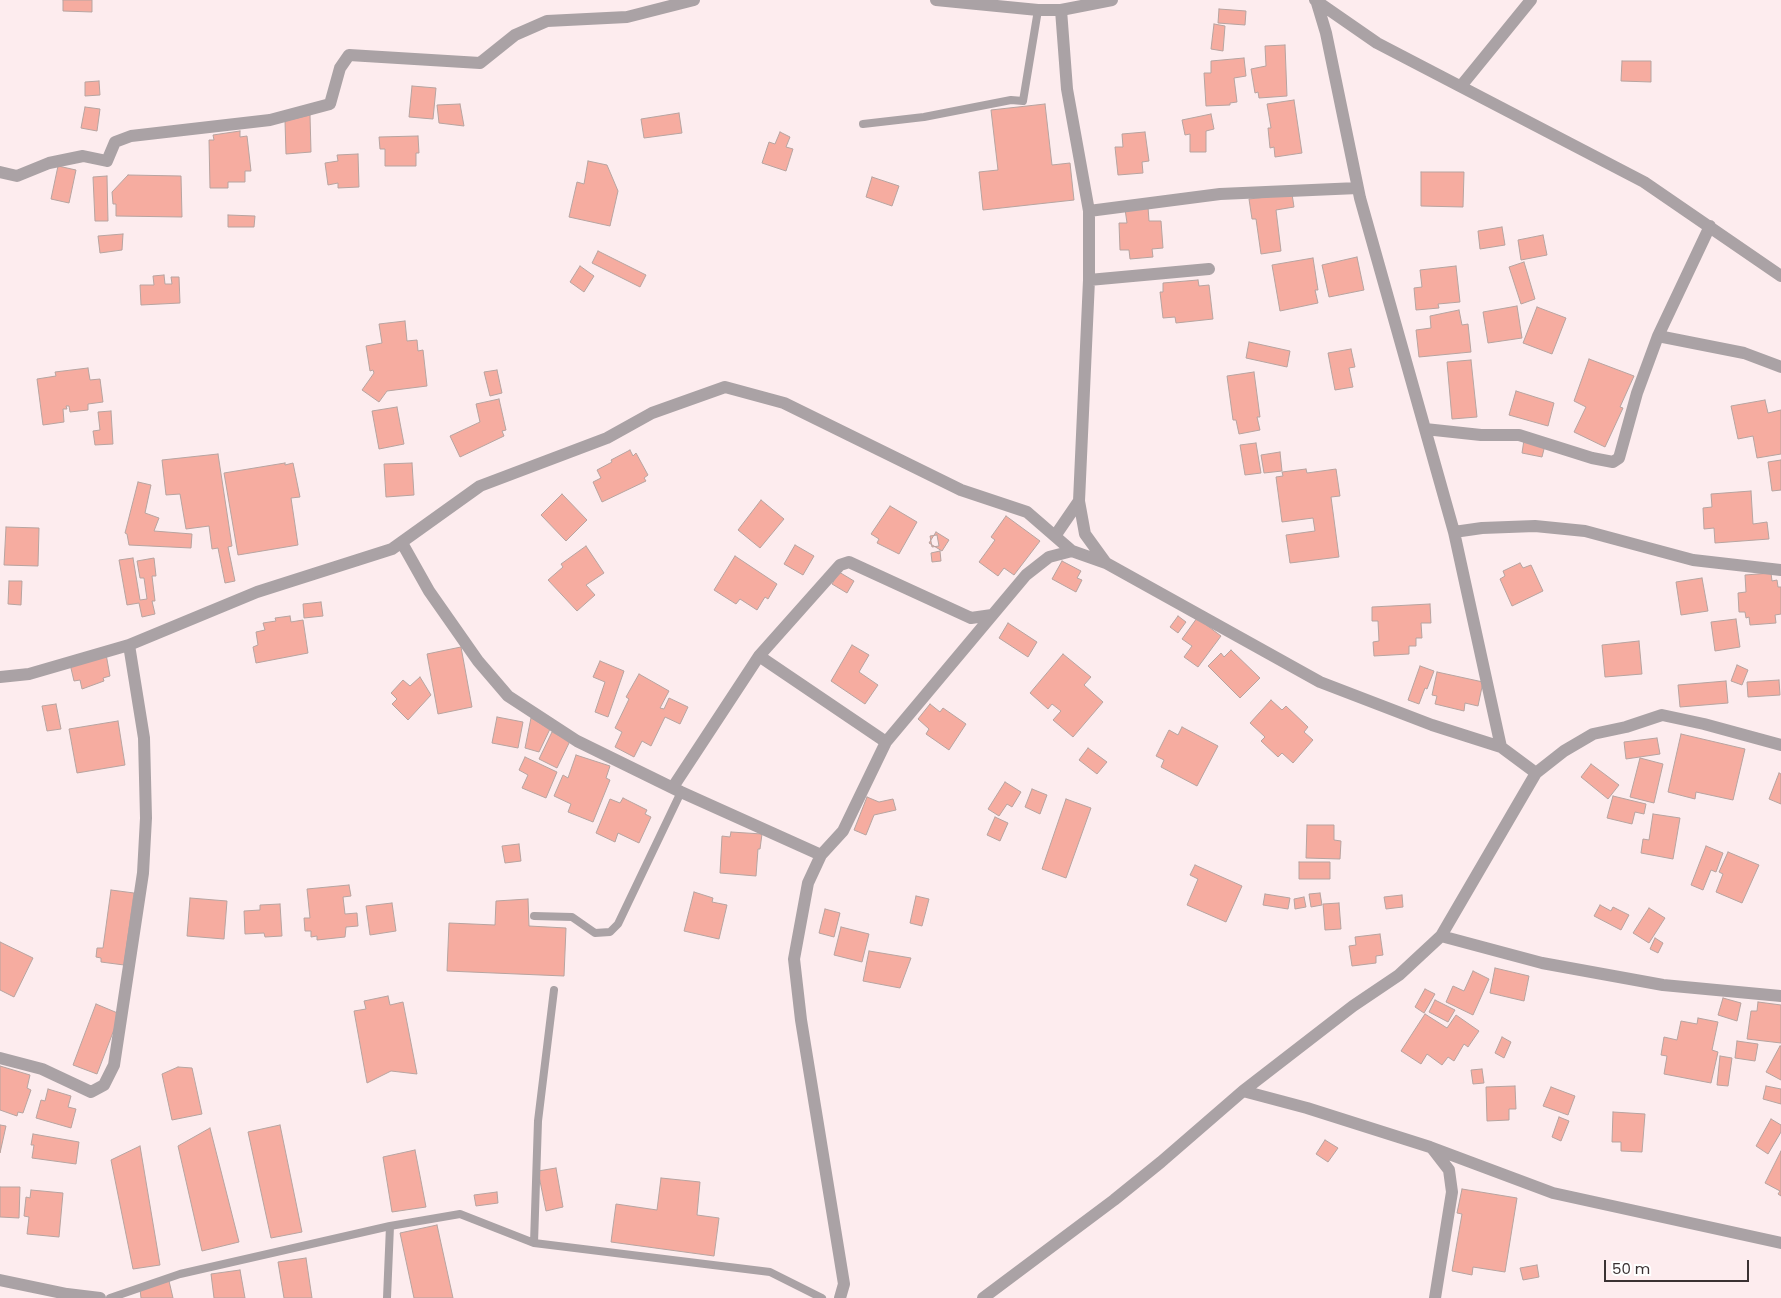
<!DOCTYPE html>
<html>
<head>
<meta charset="utf-8">
<style>
  body { margin:0 }
  #map { position:relative; width:1781px; height:1298px; overflow:hidden; background:#fdecee; font-family:Poppins,sans-serif }
  canvas { display:block }
  .scale { position:absolute; left:1604px; top:1260px; width:145px; height:22px; box-sizing:border-box; border:2px solid #3a3132; border-top:0; padding-left:6px; font-size:15px; line-height:18px; white-space:nowrap; color:#3a3132; -webkit-text-stroke:4px #fff; paint-order:stroke }
</style>
</head>
<body>
<div id="map">
<canvas width="1781" height="1298"></canvas>
<div class="scale">50 m</div>
</div>
<script>
const ctx = document.querySelector('canvas').getContext('2d');
ctx.lineJoin = 'round';
function fillPath(path, color) { ctx.fillStyle = color; ctx.fill(path, 'evenodd'); }
const poly = rows => new Path2D(rows.map(r => 'M' + r).join(''));
function stroke(path, color, width, dash) { ctx.strokeStyle = color; ctx.lineWidth = width; ctx.lineCap = dash ? 'butt' : 'round'; ctx.setLineDash(dash || []); ctx.stroke(path); }
const building = poly([
  [63,0,92,0,92,12,63,11,63,0],
  [1219,9,1246,11,1245,25,1218,23,1219,9],
  [1214,24,1225,26,1223,51,1211,49,1214,24],
  [1285,45,1287,96,1259,98,1258,92,1255,93,1251,69,1266,66,1265,46,1285,45],
  [1244,58,1246,76,1234,78,1237,102,1230,103,1230,105,1206,106,1204,73,1211,73,1211,61,1244,58],
  [1622,61,1651,61,1651,82,1621,81,1622,61],
  [99,81,100,95,85,96,85,82,99,81],
  [412,86,436,88,433,119,409,117,412,86],
  [1294,100,1302,153,1275,157,1274,147,1270,148,1268,128,1271,128,1267,104,1294,100],
  [460,104,464,126,439,123,437,105,460,104],
  [1045,104,1052,165,1070,163,1074,200,983,210,979,172,998,170,991,110,1045,104],
  [85,107,100,109,97,131,81,128,85,107],
  [679,113,682,133,644,138,641,119,679,113],
  [1211,114,1214,129,1206,131,1206,152,1190,152,1190,134,1185,135,1182,120,1211,114],
  [310,115,311,152,286,154,285,121,310,115],
  [240,131,240,137,247,136,251,171,245,171,245,182,228,182,228,188,210,188,209,140,214,140,213,135,240,131],
  [780,132,790,137,786,147,793,149,786,171,762,163,769,142,775,144,780,132],
  [1145,132,1149,161,1142,162,1143,173,1118,175,1115,147,1123,147,1122,134,1145,132],
  [418,136,419,153,416,153,416,166,385,166,385,149,380,149,379,137,418,136],
  [358,154,359,187,338,188,338,183,328,185,325,163,338,161,337,155,358,154],
  [588,161,607,165,618,191,610,226,569,217,577,182,584,184,588,161],
  [58,166,76,170,69,203,51,199,58,166],
  [1421,172,1464,172,1463,207,1421,206,1421,172],
  [128,175,181,176,182,217,116,216,116,204,113,204,112,192,128,175],
  [107,176,108,221,95,221,93,177,107,176],
  [872,177,899,186,892,206,866,197,872,177],
  [1292,194,1294,207,1276,210,1281,251,1261,254,1256,219,1252,219,1249,199,1292,194],
  [1148,207,1149,221,1161,221,1163,248,1152,249,1153,257,1130,259,1129,250,1120,250,1119,223,1127,223,1125,209,1148,207],
  [228,215,255,216,254,227,228,227,228,215],
  [1502,227,1505,245,1480,249,1478,231,1502,227],
  [123,234,122,250,100,253,98,236,123,234],
  [1543,235,1547,255,1521,260,1518,240,1543,235],
  [598,251,646,275,640,287,592,263,598,251],
  [1357,257,1364,290,1329,297,1322,265,1357,257],
  [1313,258,1318,290,1315,290,1318,303,1280,311,1272,265,1313,258],
  [1524,262,1535,299,1521,304,1509,267,1524,262],
  [580,266,594,276,584,292,570,282,580,266],
  [1456,266,1460,302,1438,304,1439,308,1416,310,1414,288,1422,287,1420,270,1456,266],
  [164,275,165,284,172,284,171,277,179,277,180,303,141,305,140,285,154,285,153,276,164,275],
  [1198,280,1199,286,1209,285,1213,319,1176,323,1175,317,1163,318,1160,292,1163,292,1163,283,1198,280],
  [1517,306,1522,338,1488,343,1483,312,1517,306],
  [1537,307,1566,318,1552,354,1523,343,1537,307],
  [1459,310,1462,325,1468,324,1471,352,1419,357,1416,330,1431,328,1430,316,1459,310],
  [405,321,407,341,417,340,418,351,423,350,427,386,387,391,379,402,362,390,374,373,373,370,370,371,366,346,382,343,379,324,405,321],
  [1249,342,1290,351,1287,367,1246,358,1249,342],
  [1351,349,1355,367,1349,368,1353,387,1335,390,1328,353,1351,349],
  [1589,359,1634,376,1620,407,1623,408,1605,447,1574,432,1586,407,1574,401,1589,359],
  [1471,360,1477,417,1452,419,1447,362,1471,360],
  [88,368,90,380,100,379,103,402,88,404,88,410,70,412,69,406,66,406,67,409,63,409,64,422,43,425,37,379,56,376,55,372,88,368],
  [497,370,502,393,490,396,484,372,497,370],
  [1254,372,1260,417,1257,417,1260,430,1239,434,1236,420,1233,420,1227,376,1254,372],
  [1516,391,1554,403,1548,426,1509,415,1516,391],
  [499,399,506,430,502,431,504,436,460,457,450,436,480,422,476,404,499,399],
  [1765,400,1768,413,1781,410,1781,454,1757,458,1753,436,1738,439,1731,406,1765,400],
  [397,407,404,444,379,449,372,411,397,407],
  [111,411,113,444,95,445,93,431,100,430,98,412,111,411],
  [1524,440,1545,445,1542,457,1522,453,1524,440],
  [1256,443,1261,473,1245,475,1240,445,1256,443],
  [630,450,633,456,636,453,648,475,644,478,646,481,602,502,593,482,601,478,597,470,612,462,611,460,630,450],
  [1280,452,1282,471,1264,473,1261,455,1280,452],
  [218,454,232,546,228,547,235,581,225,583,218,548,212,549,209,526,186,529,180,494,166,495,162,460,218,454],
  [1781,460,1781,490,1772,491,1768,462,1781,460],
  [285,463,285,465,293,463,300,497,291,498,298,545,238,555,224,473,285,463],
  [412,463,414,495,386,497,384,464,412,463],
  [1306,469,1307,473,1336,469,1340,496,1331,497,1339,557,1290,563,1286,535,1315,531,1313,518,1282,522,1276,477,1283,476,1282,472,1306,469],
  [138,482,151,485,145,513,159,518,154,531,192,534,191,548,129,545,127,534,125,533,138,482],
  [1751,491,1753,524,1767,522,1769,539,1715,543,1714,528,1704,529,1703,508,1712,507,1711,494,1751,491],
  [562,494,587,520,566,541,541,515,562,494],
  [761,500,784,519,760,548,738,530,761,500],
  [890,506,917,522,899,554,877,543,879,539,871,534,890,506],
  [1006,516,1040,541,1014,575,1004,568,998,576,979,562,995,540,991,537,1006,516],
  [6,527,39,528,38,566,4,565,6,527],
  [936,532,949,540,942,551,929,543,936,532],
  [937,535,939,546,932,547,930,536,937,535],
  [795,545,814,556,803,575,784,564,795,545],
  [586,546,604,573,586,585,595,595,577,611,548,580,563,567,561,564,586,546],
  [940,551,941,561,932,562,931,553,940,551],
  [735,556,777,584,768,599,765,597,757,610,740,599,736,604,714,590,735,556],
  [133,558,140,600,147,599,144,578,140,578,137,561,154,558,156,576,152,576,155,601,152,601,155,614,142,617,139,603,127,605,119,560,133,558],
  [1062,561,1081,571,1077,578,1082,580,1076,592,1052,579,1062,561],
  [1520,563,1523,568,1531,565,1543,591,1512,606,1500,579,1505,576,1503,571,1520,563],
  [839,572,854,581,847,593,832,584,839,572],
  [1771,573,1772,581,1777,580,1778,587,1781,587,1781,614,1775,615,1776,623,1750,625,1749,617,1746,618,1745,612,1739,612,1738,593,1746,592,1745,575,1771,573],
  [1702,578,1708,611,1681,615,1676,582,1702,578],
  [9,581,22,581,21,605,8,604,9,581],
  [321,602,323,616,304,618,303,604,321,602],
  [1430,604,1431,623,1421,623,1422,638,1416,638,1416,646,1409,646,1409,654,1374,656,1373,642,1379,641,1378,621,1372,621,1372,607,1430,604],
  [290,616,291,622,303,620,308,653,256,663,253,647,258,645,256,632,265,630,263,623,276,621,275,618,290,616],
  [1178,616,1186,622,1178,633,1170,627,1178,616],
  [1197,618,1221,636,1198,667,1184,657,1192,646,1182,639,1197,618],
  [1736,619,1740,647,1715,651,1711,622,1736,619],
  [1008,623,1037,642,1028,657,999,638,1008,623],
  [1639,641,1642,674,1605,677,1602,645,1639,641],
  [852,645,869,655,859,672,878,685,865,704,831,681,852,645],
  [461,647,472,707,438,714,427,654,461,647],
  [1231,650,1260,678,1240,698,1208,666,1221,653,1224,657,1231,650],
  [106,654,110,676,103,678,104,681,82,689,80,680,74,681,70,664,106,654],
  [1063,654,1091,677,1084,685,1103,702,1073,737,1053,720,1061,711,1052,704,1048,709,1030,693,1063,654],
  [600,661,624,671,608,717,595,712,605,682,593,677,600,661],
  [1737,665,1748,670,1742,685,1731,681,1737,665],
  [1420,666,1434,671,1427,689,1425,688,1419,704,1408,700,1420,666],
  [1437,672,1483,682,1478,706,1465,703,1464,711,1435,704,1437,696,1432,695,1437,672],
  [639,674,669,691,660,708,664,709,669,698,688,707,680,724,665,717,651,746,642,741,634,757,615,747,622,732,615,728,629,699,626,697,639,674],
  [420,677,431,695,408,720,392,704,397,699,391,693,403,680,410,686,420,677],
  [1779,680,1780,695,1748,697,1747,682,1779,680],
  [1726,681,1728,703,1680,707,1678,685,1726,681],
  [1271,700,1282,710,1286,706,1308,727,1304,732,1313,740,1293,763,1282,753,1278,757,1261,741,1265,737,1250,723,1271,700],
  [56,704,61,729,47,731,42,706,56,704],
  [930,704,940,712,943,708,966,724,949,750,926,734,929,729,918,719,930,704],
  [497,717,523,722,518,748,492,743,497,717],
  [531,718,550,729,539,752,525,748,531,718],
  [118,721,125,765,77,773,69,729,118,721],
  [1182,727,1218,746,1197,786,1161,767,1164,760,1156,756,1169,730,1178,735,1182,727],
  [552,732,570,741,557,768,539,759,552,732],
  [1681,734,1745,749,1733,800,1696,792,1695,799,1668,792,1681,734],
  [1657,738,1660,754,1626,759,1624,742,1657,738],
  [1088,748,1107,762,1097,774,1079,760,1088,748],
  [576,755,610,766,606,778,610,780,593,822,568,812,571,804,554,796,563,775,568,778,576,755],
  [525,757,557,772,546,798,522,788,528,775,519,770,525,757],
  [1640,758,1663,764,1654,803,1630,797,1640,758],
  [1591,764,1619,785,1608,799,1581,777,1591,764],
  [1779,773,1781,774,1781,804,1769,799,1779,773],
  [1005,782,1021,792,1012,807,1007,804,999,816,988,809,1005,782],
  [1032,789,1047,795,1040,814,1025,807,1032,789],
  [1613,796,1646,804,1644,814,1635,812,1632,824,1607,818,1613,796],
  [867,797,879,802,893,799,896,810,874,815,866,835,854,830,867,797],
  [623,798,647,810,645,814,651,817,639,843,618,833,615,842,596,833,610,799,620,803,623,798],
  [1066,799,1091,808,1066,878,1042,869,1066,799],
  [1653,814,1680,818,1673,859,1641,853,1643,839,1649,840,1653,814],
  [995,817,1008,823,1000,841,987,835,995,817],
  [1307,825,1334,825,1334,840,1341,841,1340,859,1306,858,1307,825],
  [731,832,762,834,760,849,758,849,756,876,720,873,722,836,730,837,731,832],
  [519,844,521,861,505,863,502,846,519,844],
  [1706,846,1723,853,1716,872,1711,870,1703,890,1691,885,1706,846],
  [1728,852,1759,865,1742,903,1716,892,1723,874,1719,872,1728,852],
  [1299,862,1330,862,1330,879,1299,879,1299,862],
  [1195,865,1242,886,1226,922,1187,905,1198,879,1190,875,1195,865],
  [349,885,351,896,343,897,345,914,357,913,358,926,346,927,345,937,317,940,317,936,311,937,311,931,305,931,304,918,310,918,307,889,349,885],
  [111,890,134,893,124,965,101,962,101,958,96,957,97,948,103,948,111,890],
  [694,892,713,898,712,902,727,905,719,939,684,931,694,892],
  [1320,893,1322,905,1311,907,1309,894,1320,893],
  [1265,894,1290,898,1288,909,1263,905,1265,894],
  [1402,895,1403,907,1386,909,1384,897,1402,895],
  [916,896,929,899,922,926,910,923,916,896],
  [1304,897,1306,907,1295,909,1294,899,1304,897],
  [190,898,227,901,224,939,187,936,190,898],
  [528,899,529,926,566,928,564,976,447,971,449,923,495,925,496,901,528,899],
  [392,903,396,931,370,935,366,906,392,903],
  [1339,903,1341,929,1325,930,1323,904,1339,903],
  [280,904,282,936,265,937,264,933,245,934,244,911,260,910,260,905,280,904],
  [1600,905,1611,911,1613,907,1629,915,1621,930,1594,916,1600,905],
  [1649,908,1665,918,1649,943,1633,933,1649,908],
  [825,909,840,913,834,937,819,933,825,909],
  [841,927,869,934,862,962,834,955,841,927],
  [1380,934,1383,955,1376,956,1376,963,1352,966,1349,946,1356,945,1355,937,1380,934],
  [1655,938,1663,943,1658,953,1650,949,1655,938],
  [0,942,33,958,14,997,0,990,0,942],
  [869,951,911,958,900,988,863,981,869,951],
  [1495,968,1529,976,1524,1001,1490,993,1495,968],
  [1473,971,1489,979,1473,1015,1446,1002,1453,986,1464,991,1473,971],
  [1425,989,1435,994,1424,1013,1415,1007,1425,989],
  [388,996,390,1005,403,1002,417,1074,391,1071,367,1083,354,1011,366,1009,364,1001,388,996],
  [1723,998,1741,1003,1737,1021,1718,1015,1723,998],
  [1435,1000,1455,1010,1448,1022,1429,1012,1435,1000],
  [1758,1002,1781,1005,1781,1043,1747,1039,1751,1011,1757,1011,1758,1002],
  [96,1004,120,1014,97,1074,73,1065,96,1004],
  [1425,1014,1447,1028,1456,1015,1479,1031,1468,1047,1464,1044,1454,1061,1448,1057,1442,1065,1427,1054,1421,1064,1401,1051,1425,1014],
  [1698,1018,1718,1022,1712,1050,1718,1052,1711,1083,1664,1074,1667,1056,1661,1055,1664,1037,1677,1040,1681,1021,1697,1024,1698,1018],
  [1502,1037,1511,1042,1504,1058,1495,1053,1502,1037],
  [1737,1041,1758,1044,1755,1061,1735,1058,1737,1041],
  [1780,1046,1781,1046,1781,1080,1766,1072,1780,1046],
  [1720,1056,1732,1058,1728,1086,1717,1085,1720,1056],
  [0,1066,30,1075,27,1088,31,1090,23,1113,18,1112,17,1116,0,1110,0,1066],
  [178,1067,192,1068,202,1114,172,1120,162,1074,178,1067],
  [1482,1069,1484,1083,1473,1084,1471,1070,1482,1069],
  [1515,1086,1516,1109,1509,1109,1509,1120,1487,1121,1486,1087,1515,1086],
  [1766,1086,1781,1089,1781,1104,1763,1099,1766,1086],
  [1551,1087,1575,1096,1568,1115,1543,1106,1551,1087],
  [48,1089,71,1096,68,1107,76,1109,71,1128,36,1118,41,1100,45,1101,48,1089],
  [1613,1112,1645,1114,1642,1152,1621,1151,1621,1142,1612,1142,1613,1112],
  [1559,1117,1569,1121,1561,1141,1552,1137,1559,1117],
  [1771,1119,1781,1125,1781,1132,1768,1154,1756,1146,1771,1119],
  [0,1125,6,1126,0,1153,0,1125],
  [280,1125,302,1232,271,1238,248,1132,280,1125],
  [210,1128,239,1242,202,1251,178,1146,210,1128],
  [33,1134,79,1142,76,1164,32,1158,34,1145,31,1145,33,1134],
  [1325,1140,1338,1148,1328,1162,1316,1154,1325,1140],
  [140,1146,160,1265,133,1269,111,1160,140,1146],
  [415,1150,426,1207,392,1212,383,1157,415,1150],
  [1781,1151,1781,1196,1778,1194,1780,1191,1765,1183,1781,1151],
  [556,1168,563,1207,546,1211,538,1171,556,1168],
  [661,1178,700,1182,697,1215,719,1218,714,1256,611,1242,616,1204,657,1210,661,1178],
  [0,1187,20,1187,19,1218,0,1217,0,1187],
  [1462,1189,1517,1198,1505,1272,1473,1267,1472,1275,1452,1271,1462,1214,1457,1213,1462,1189],
  [31,1190,63,1193,59,1237,27,1234,29,1217,24,1216,26,1197,30,1198,31,1190],
  [497,1192,498,1203,476,1206,474,1195,497,1192],
  [437,1225,453,1298,414,1298,400,1233,437,1225],
  [306,1258,312,1298,284,1298,278,1262,306,1258],
  [1537,1265,1539,1277,1523,1280,1520,1268,1537,1265],
  [240,1270,245,1298,214,1298,211,1274,240,1270],
  [169,1281,173,1298,141,1298,140,1289,169,1281]
]);
const lane = poly([
  [863,124,924,117,1011,100,1023,101,1038,10],
  [534,916,572,917,595,933,610,932,618,924,681,792],
  [534,1243,538,1121,554,990],
  [110,1298,180,1274,390,1226,460,1214,534,1243,770,1272,822,1298],
  [387,1298,390,1226]
]);
const street = poly([
  [936,0,1038,10,1061,10,1112,0],
  [1315,0,1377,43,1644,182,1781,276],
  [1317,3,1326,33,1360,198,1454,532,1501,747,1536,773],
  [1061,10,1067,89,1089,211,1089,280,1079,501,1085,534,1106,563],
  [1461,86,1531,0],
  [0,172,17,176,49,163,83,156,107,161,115,142,131,136,270,120,330,104,340,68,349,55,480,63,515,35,547,21,627,17,694,0],
  [1089,211,1220,194,1358,188],
  [1089,280,1209,269],
  [1658,336,1744,353,1781,367],
  [1425,429,1481,435,1519,435,1592,458,1613,462,1619,458,1637,393,1658,336,1710,226],
  [1454,532,1482,528,1535,526,1585,531,1693,560,1781,570],
  [1055,536,1079,501],
  [402,543,429,591,478,661,508,696,577,741,681,792,821,855],
  [759,656,886,742],
  [0,677,29,674,129,645,257,592,392,549,480,486,607,438,652,413,725,387,784,403,961,490,1027,512,1072,551],
  [673,787,759,656,840,565,849,562,971,618,992,615],
  [1441,936,1542,963,1663,985,1781,996],
  [0,1058,42,1069,91,1092,104,1085,114,1065,143,873,146,818,144,738,129,645],
  [1243,1091,1307,1108,1430,1147,1553,1193,1781,1243],
  [1432,1148,1449,1170,1452,1192,1435,1298],
  [0,1280,67,1294,100,1298],
  [840,1298,844,1284,801,1020,794,959,808,883,821,855,843,831,886,742,1026,575,1049,557,1072,551,1106,563,1320,682,1432,725,1501,747],
  [983,1298,1114,1200,1161,1162,1243,1091,1353,1006,1399,975,1441,936,1536,773,1564,751,1593,734,1626,727,1662,715,1704,724,1781,745]
]);
fillPath(building, '#f6aca0');
stroke(building, '#b7a4a0', 1);
stroke(lane, '#aaa2a5', 8);
stroke(street, '#aaa2a5', 12);
</script>
</body>
</html>
